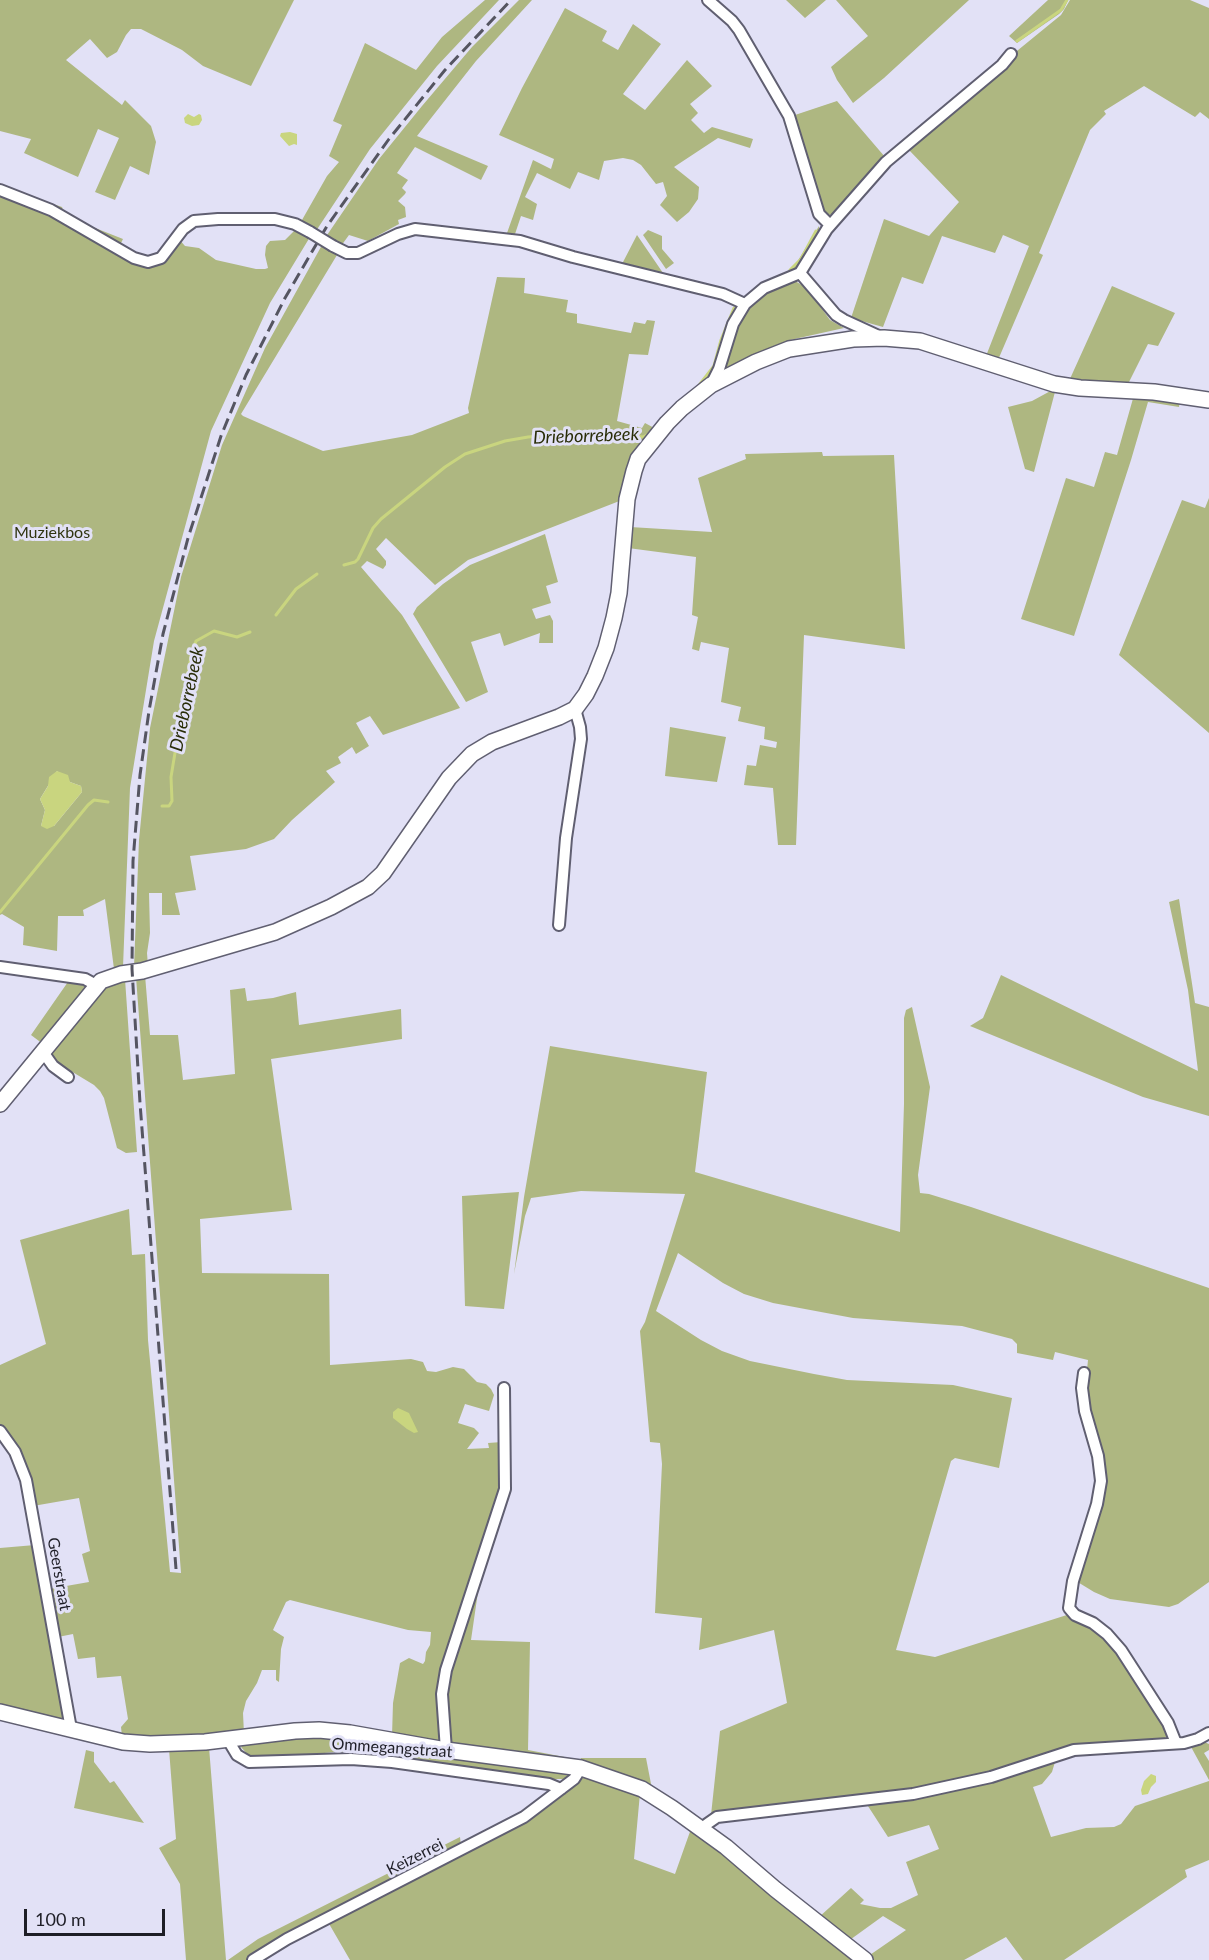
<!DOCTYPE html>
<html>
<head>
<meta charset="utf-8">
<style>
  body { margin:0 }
  #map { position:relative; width:1209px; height:1960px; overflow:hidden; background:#e2e1f6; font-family:Lato,sans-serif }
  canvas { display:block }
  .scale { position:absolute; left:24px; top:1909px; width:141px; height:27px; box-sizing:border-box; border:3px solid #1e1e26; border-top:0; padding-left:8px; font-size:18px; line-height:21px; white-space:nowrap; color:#1e1e26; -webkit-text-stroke:4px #e2e1f6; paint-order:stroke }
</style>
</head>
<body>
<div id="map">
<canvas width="1209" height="1960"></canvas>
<div class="scale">100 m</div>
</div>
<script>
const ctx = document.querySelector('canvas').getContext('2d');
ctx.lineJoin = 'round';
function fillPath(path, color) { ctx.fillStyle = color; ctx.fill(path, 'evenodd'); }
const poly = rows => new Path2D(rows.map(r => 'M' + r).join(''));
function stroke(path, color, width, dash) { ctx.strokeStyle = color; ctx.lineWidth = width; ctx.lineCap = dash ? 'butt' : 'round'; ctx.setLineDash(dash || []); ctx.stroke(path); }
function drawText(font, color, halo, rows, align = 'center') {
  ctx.font = font + ' Lato,sans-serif'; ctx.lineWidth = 6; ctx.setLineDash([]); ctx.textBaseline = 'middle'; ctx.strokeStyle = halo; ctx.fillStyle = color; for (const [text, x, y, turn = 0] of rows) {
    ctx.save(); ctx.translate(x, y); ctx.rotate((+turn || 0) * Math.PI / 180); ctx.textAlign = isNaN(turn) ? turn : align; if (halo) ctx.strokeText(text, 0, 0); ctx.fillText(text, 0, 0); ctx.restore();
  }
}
const green = poly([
  [0,0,294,0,251,86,203,66,182,50,141,29,131,29,126,35,117,52,107,58,90,39,66,60,122,105,125,100,151,126,156,142,149,175,130,166,115,200,95,192,119,138,98,129,78,177,24,153,31,139,0,131],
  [485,0,499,0,437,66,370,149,316,231,302,220,327,176,339,162,329,156,342,125,333,121,365,43,416,70,442,37],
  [519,0,532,0,476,61,417,136,488,166,481,180,415,147,397,173,408,180,402,188,406,192,405,194,398,201,405,207,406,217,398,220,399,224,368,241,349,235,341,246,325,238,379,159,422,106,472,47],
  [786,0,826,0,805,18],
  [836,0,969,0,884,78,853,103,837,80,831,67,868,36],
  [1048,0,1068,0,1064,9,1059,14,1017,43,1009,36],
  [1070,0,1190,0,1209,8,1209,119,1200,112,1195,117,1144,86,1104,111,1106,114,1090,130,1039,253,1043,255,998,360,986,356,1029,246,1003,235,995,253,942,236,923,284,902,277,883,327,851,318,884,219,929,236,959,202,908,149,1015,59,1012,55,1061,15],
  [565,8,607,31,602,41,618,50,633,24,661,44,623,94,645,110,687,60,712,86,690,104,698,113,691,120,704,133,712,127,753,139,750,148,718,138,674,167,699,187,698,199,689,212,677,222,660,205,667,196,663,182,656,184,641,165,633,160,623,158,604,161,599,180,578,172,570,189,537,173,525,197,537,204,533,220,521,216,514,237,507,233,533,160,551,169,554,159,499,135,522,88],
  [837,101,885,157,834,214,828,215,823,213,792,116],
  [0,186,62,207,65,216,123,239,117,251,143,266,156,264,178,238,185,246,199,248,216,260,256,269,265,269,268,268,265,255,266,246,270,241,285,240,297,228,310,237,270,303,211,431,154,641,130,788,123,967,114,969,105,899,83,910,84,916,58,916,57,951,23,945,24,927,2,914,0,915],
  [57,771,70,782,81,786,82,792,54,826,41,826,45,810,40,799],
  [819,226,819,235,801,265,791,272],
  [648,230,662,236,662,249,674,263,666,269,643,235],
  [637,235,663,273,622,264],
  [322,245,337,255,241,414,243,416,323,451,412,435,469,413,468,408,497,277,525,278,524,293,568,300,566,312,577,314,577,323,631,333,634,322,645,324,647,320,655,321,648,355,629,354,617,421,642,428,645,423,656,429,632,455,628,464,621,490,622,500,468,560,435,585,386,538,376,549,386,561,386,565,383,569,367,561,361,567,402,615,460,708,383,735,370,716,356,723,369,746,356,754,352,747,338,757,341,763,326,771,335,782,292,820,274,839,246,849,190,856,196,890,175,893,180,915,162,915,162,893,149,893,150,933,147,953,148,966,134,967,139,840,150,728,181,577,222,445,265,348],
  [787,281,795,281,807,288,830,320,844,328,790,340,786,344,726,369,722,366,723,361,744,312,760,296],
  [1112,286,1175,313,1158,346,1148,344,1128,384,1069,381],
  [1056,388,1034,472,1025,469,1008,407,1032,401],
  [1134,395,1180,399,1179,407,1148,402,1131,460,1074,636,1021,619,1066,478,1094,487,1105,452,1117,455],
  [822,452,823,456,894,455,905,649,804,635,796,845,778,845,773,788,744,785,747,765,756,766,760,745,776,748,777,742,764,739,765,727,738,721,741,707,721,702,729,648,701,642,699,651,692,649,698,617,692,615,696,557,628,548,630,527,712,532,698,478,746,459,745,454],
  [1209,498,1209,733,1119,655,1182,500,1205,508],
  [545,534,558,582,546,586,551,603,532,609,536,619,550,615,553,621,553,643,539,643,540,633,504,646,500,633,471,642,488,692,466,702,413,614,417,607,443,584,470,565],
  [670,727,726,737,717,782,665,776],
  [1179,899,1195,1003,1209,1007,1209,1116,1143,1097,970,1026,983,1018,1001,975,1198,1071,1188,990,1169,902],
  [145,975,150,1035,178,1035,183,1080,235,1074,230,990,245,988,247,1001,273,998,296,992,299,1025,401,1009,402,1039,271,1059,292,1210,200,1219,202,1273,329,1274,330,1365,411,1359,423,1362,427,1371,436,1372,453,1367,464,1369,477,1382,486,1384,491,1389,494,1395,489,1411,465,1404,458,1423,474,1428,479,1433,467,1449,489,1448,488,1443,502,1442,500,1494,477,1558,445,1685,479,1585,471,1640,530,1642,528,1750,580,1760,581,1758,646,1758,652,1789,451,1744,439,1731,440,1744,392,1736,393,1703,400,1663,409,1658,423,1664,425,1661,426,1652,430,1645,431,1632,408,1630,290,1600,286,1602,273,1630,284,1637,281,1649,279,1682,276,1680,276,1670,262,1670,257,1683,246,1701,243,1713,244,1734,189,1739,122,1736,121,1727,128,1719,121,1676,97,1678,95,1657,78,1659,73,1634,58,1637,49,1589,89,1582,82,1554,90,1551,79,1498,33,1506,28,1470,18,1450,0,1427,0,1365,46,1344,20,1240,129,1209,132,1255,145,1254,148,1340,170,1572,181,1573,136,977],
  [70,979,88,986,43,1044,31,1035],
  [125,979,137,1152,126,1153,117,1148,104,1098,100,1091,94,1085,56,1062,51,1055,52,1051,103,987],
  [912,1007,930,1087,918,1175,920,1193,929,1194,971,1207,1209,1288,1209,1582,1178,1604,1169,1607,1110,1599,1094,1592,1076,1581,1105,1486,1085,1390,1088,1360,1055,1352,1053,1360,1017,1353,1017,1344,1012,1339,962,1326,853,1318,773,1303,744,1294,723,1283,678,1253,656,1311,701,1340,722,1351,750,1361,814,1374,847,1380,953,1385,1012,1398,999,1468,955,1458,951,1461,896,1650,935,1657,1070,1614,1100,1633,1121,1655,1165,1725,1167,1734,1165,1739,1131,1743,1080,1744,1054,1751,999,1772,931,1787,711,1815,720,1731,787,1703,774,1630,699,1650,702,1618,655,1613,662,1464,660,1443,650,1442,640,1331,645,1322,685,1194,581,1191,531,1198,525,1216,514,1274,524,1197,550,1046,707,1072,695,1172,900,1232,904,1104,904,1018,906,1010],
  [519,1192,504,1309,465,1306,462,1196],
  [35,1545,67,1724,0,1710,0,1548],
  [321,1736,570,1774,570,1776,563,1779,546,1779,402,1757,364,1753,335,1752,292,1756,255,1757,249,1756,241,1747,245,1742],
  [1202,1741,1209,1744,1209,1750,1204,1753,1209,1761,1209,1780,1190,1745],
  [209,1747,226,1960,186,1960,180,1884,159,1848,176,1839,169,1749],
  [86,1750,94,1752,94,1762,110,1783,114,1781,144,1823,74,1808],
  [1053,1759,1055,1762,1052,1772,1042,1784,1033,1787,1051,1837,1086,1828,1114,1827,1121,1824,1135,1806,1209,1781,1209,1860,1185,1870,1187,1877,1064,1960,1023,1960,1006,1937,964,1960,871,1960,867,1957,906,1930,883,1916,847,1942,818,1918,851,1888,864,1900,860,1904,880,1908,891,1908,918,1895,906,1862,939,1849,929,1825,888,1837,866,1803],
  [584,1777,640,1793,634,1859,675,1874,692,1826,858,1960,350,1960,328,1922,538,1812],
  [460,1837,461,1846,249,1960,228,1960,258,1939]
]);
const water = poly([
  [188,114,194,117,199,114,201,115,202,120,199,125,192,126,185,123,184,118],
  [290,132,297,134,297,145,294,144,289,146,280,136,281,133],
  [57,771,68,775,70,782,81,786,82,792,54,826,47,829,41,826,45,810,40,799,48,786,49,777],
  [398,1408,409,1413,418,1432,414,1433,407,1429,393,1418,393,1412],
  [1151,1774,1156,1776,1156,1782,1151,1787,1148,1794,1142,1795,1141,1790,1144,1781]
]);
const stream = poly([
  [1017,41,1061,10,1067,0],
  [790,270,801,259,816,231],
  [700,384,714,366,721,340,734,308],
  [344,565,355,562,358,559,373,528,381,519,445,467,465,454,505,441,528,437,571,433,604,432,643,437,651,433],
  [276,615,296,589,317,574],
  [162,806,169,806,172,801,171,777,191,656,196,641,214,631,237,637,250,632],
  [0,912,88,805,94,800,108,802]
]);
const minor = poly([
  [708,0,732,21,739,30,789,116,819,214,830,225],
  [0,190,51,210,134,258,148,262,161,258,183,229,194,221,218,219,275,219,295,224,310,232],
  [333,246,347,253,358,253,398,234,415,229,520,241,573,257,723,294,745,304],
  [800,273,827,229,886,162,1002,65,1011,54],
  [800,273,836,315,844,320,881,337],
  [711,385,719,369,733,324,745,304,764,288,800,273],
  [559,925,566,838,581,739,580,727,575,709],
  [0,967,85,979,96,985],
  [43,1052,53,1066,68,1077],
  [1084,1373,1082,1388,1085,1411,1098,1456,1101,1481,1097,1504,1073,1581,1069,1608,1075,1615,1093,1623,1107,1634,1121,1650,1168,1723,1176,1743],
  [0,1431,15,1452,26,1480,71,1729],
  [228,1740,237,1755,249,1762,351,1759,392,1762,549,1784,561,1789],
  [446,1750,442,1694,446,1670,505,1489,504,1388],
  [703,1830,707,1824,717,1817,913,1794,991,1777,1074,1750,1184,1743,1198,1739,1209,1733],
  [253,1960,287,1939,524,1817,574,1779,581,1768]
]);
const secondary = poly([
  [0,1104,101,981,121,974,142,971,275,932,331,907,368,887,383,873,449,778,472,754,492,742,559,717,575,709,586,694,595,676,606,648,614,618,619,593,627,499,634,471,638,459,667,423,682,408,711,385,756,362,789,349,853,339,884,338,920,341,1054,384,1080,388,1154,392,1209,400],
  [0,1712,123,1742,150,1744,205,1742,295,1731,319,1730,350,1733,446,1750,581,1768,642,1789,672,1808,726,1847,775,1889,865,1960]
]);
const rail = poly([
  [176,1569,140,1103,132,969,133,861,140,775,149,711,163,634,188,538,221,436,246,375,285,298,327,226,389,139,445,70,511,0]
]);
const minorBridge = poly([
  [310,232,333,246]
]);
const parkNames = [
  ["Muziekbos",52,533]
];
const streetNames = [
  ["Geerstraat",59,1574,80],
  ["Ommegangstraat",392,1748,4],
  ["Keizerrei",415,1857,-27]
];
const waterNames = [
  ["Drieborrebeek",586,436,-2],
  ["Drieborrebeek",187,699,-78]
];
fillPath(green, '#aeb781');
fillPath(water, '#c9d57f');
stroke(stream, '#c9d57f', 3);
stroke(minor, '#605f71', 14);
stroke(secondary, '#605f71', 18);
stroke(minor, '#fff', 10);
stroke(secondary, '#fff', 15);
stroke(rail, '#555561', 3, [12, 6]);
stroke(minorBridge, '#605f71', 14, []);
stroke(minorBridge, '#fff', 10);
drawText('16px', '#303510', '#e2e1f6', parkNames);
drawText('16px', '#1e1e26', '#e2e1f6', streetNames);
drawText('italic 18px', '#292d08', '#e2e1f6', waterNames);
</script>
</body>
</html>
